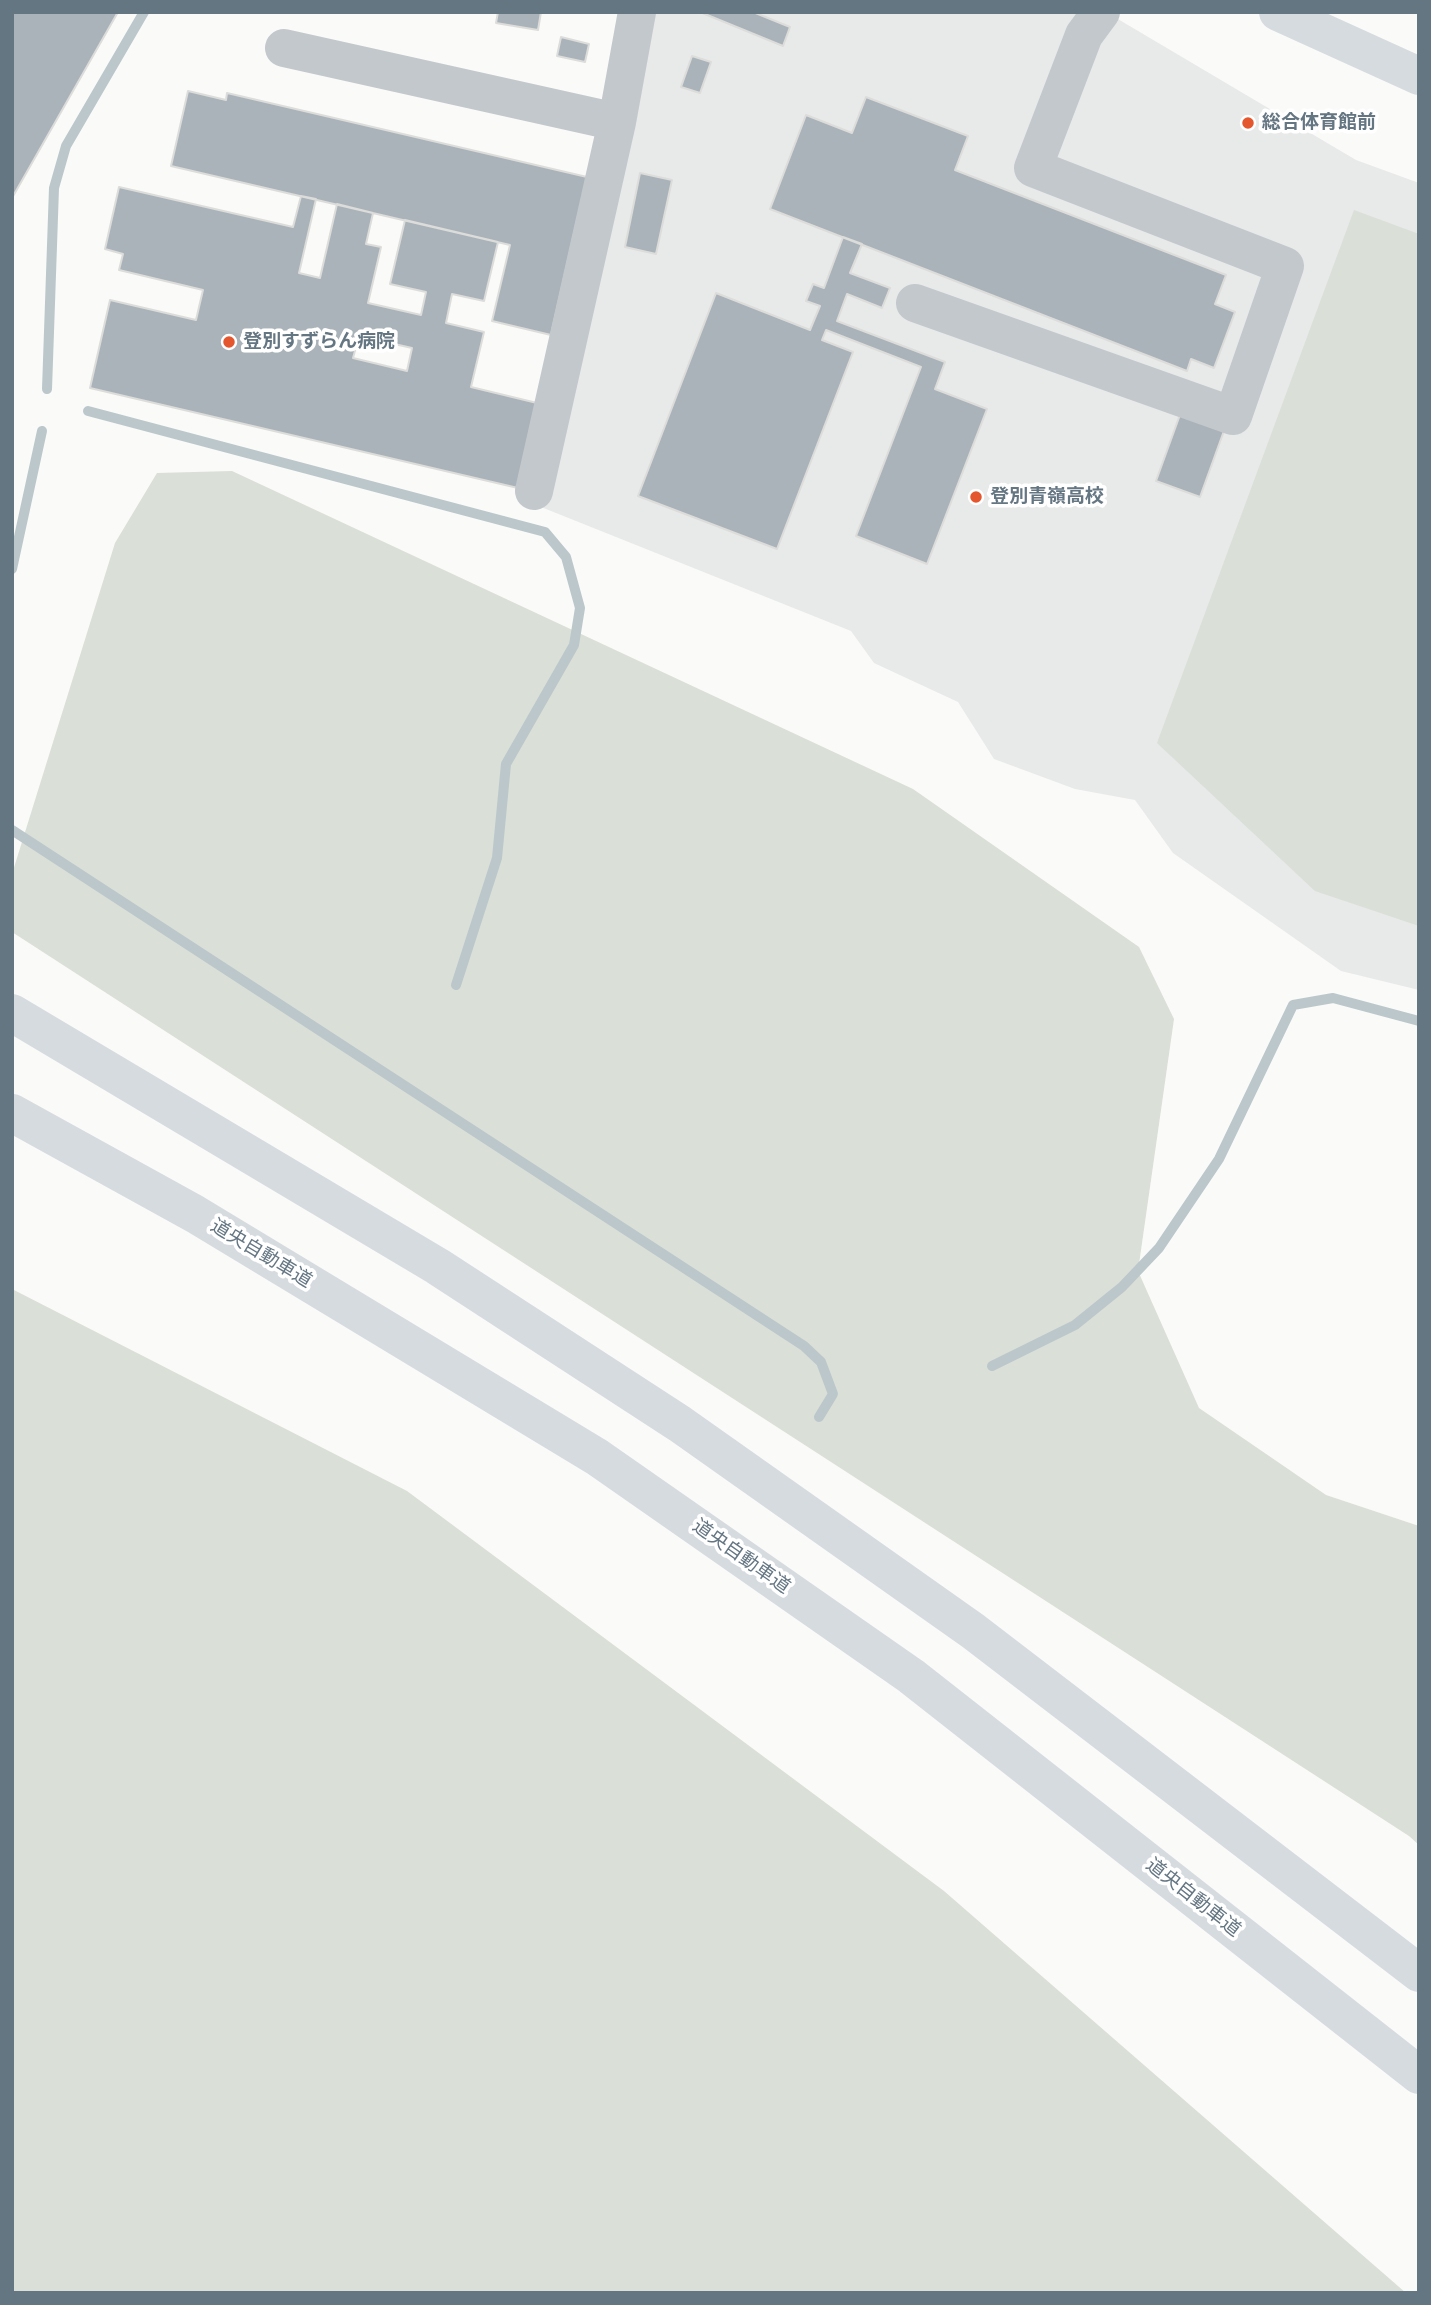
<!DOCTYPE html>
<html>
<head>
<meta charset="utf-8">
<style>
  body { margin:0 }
  #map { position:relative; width:1431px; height:2305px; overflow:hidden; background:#fafaf8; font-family:"Archivo Narrow",sans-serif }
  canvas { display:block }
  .frame { position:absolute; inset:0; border:14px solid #657683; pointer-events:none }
</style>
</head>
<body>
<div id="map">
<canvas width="1431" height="2305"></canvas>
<div class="frame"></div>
</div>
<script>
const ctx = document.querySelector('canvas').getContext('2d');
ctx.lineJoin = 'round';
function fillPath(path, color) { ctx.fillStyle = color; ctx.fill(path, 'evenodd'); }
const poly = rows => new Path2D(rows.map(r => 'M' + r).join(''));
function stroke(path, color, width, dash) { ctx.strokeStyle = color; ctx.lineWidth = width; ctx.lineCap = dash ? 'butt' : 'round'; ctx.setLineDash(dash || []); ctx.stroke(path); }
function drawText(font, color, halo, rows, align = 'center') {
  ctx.font = font + ' "Archivo Narrow","Noto Sans JP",sans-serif'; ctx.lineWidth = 7; ctx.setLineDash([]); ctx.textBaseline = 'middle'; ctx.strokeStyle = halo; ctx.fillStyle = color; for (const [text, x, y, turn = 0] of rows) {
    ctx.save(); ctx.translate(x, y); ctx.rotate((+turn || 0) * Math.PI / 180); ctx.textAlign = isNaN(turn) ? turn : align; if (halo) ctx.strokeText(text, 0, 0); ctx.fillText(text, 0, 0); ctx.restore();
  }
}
const built = poly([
  [655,12,1106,12,1356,160,1419,183,1419,990,1341,971,1173,853,1135,800,1075,789,994,759,958,702,874,663,851,631,531,503]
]);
const green = poly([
  [1354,210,1419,234,1419,926,1315,891,1157,743],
  [232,471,913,789,1139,947,1174,1019,1138,1271,1199,1408,1326,1495,1419,1526,1419,1845,1409,1836,12,932,12,874,115,543,157,473],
  [12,1289,407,1491,944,1891,1406,2293,12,2293]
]);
const stream = poly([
  [47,389,54,188,66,146,144,12],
  [88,411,545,532,566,557,580,608,574,645,506,764,497,858,456,985],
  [12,569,42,431],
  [12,830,804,1346,821,1362,833,1394,819,1417],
  [992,1366,1075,1325,1122,1287,1159,1248,1219,1159,1293,1005,1333,998,1419,1021]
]);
const building = poly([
  [12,12,118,12,12,198,12,12],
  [498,12,541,12,538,30,496,23,498,12],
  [700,12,753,12,790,27,783,46,700,12],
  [561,37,589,44,585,62,557,56,561,37],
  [692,56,711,62,700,93,681,87,692,56],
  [188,91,226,100,227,93,587,177,551,335,492,321,510,245,171,166,188,91],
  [866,97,968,136,955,170,1226,275,1215,304,1235,312,1214,368,1191,359,1187,371,770,209,806,115,852,133,866,97],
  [640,173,672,180,656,254,625,247,640,173],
  [119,187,293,227,301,196,316,199,299,273,320,278,337,204,373,213,366,244,381,247,368,303,421,315,426,292,390,284,405,220,498,242,484,301,452,294,446,323,484,332,471,387,537,403,518,488,90,388,110,300,196,320,203,290,119,270,123,254,105,249,119,187],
  [359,336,412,348,407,371,353,358,359,336],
  [843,237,862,244,850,273,890,288,882,308,847,294,837,321,945,362,935,389,987,409,927,564,856,536,921,367,826,330,822,340,853,352,777,549,638,496,716,293,810,330,820,306,806,301,813,284,824,288,843,237],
  [1181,412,1225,428,1200,497,1156,481,1181,412]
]);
const minor = poly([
  [284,48,617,122],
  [915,303,1233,416,1285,266,1033,168,1084,35,1101,12],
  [534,491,617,122,637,12]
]);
const major = poly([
  [1278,12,1419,76]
]);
const highway = poly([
  [12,1013,437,1266,680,1424,973,1631,1419,1973],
  [12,1113,195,1214,597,1457,911,1676,1419,2075]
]);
const markers = [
  [1248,123,7,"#e4572e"],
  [229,342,7,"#e4572e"],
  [976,497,7,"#e4572e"]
];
const poiNames = [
  ["総合体育館前",1262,123],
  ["登別すずらん病院",243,342],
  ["登別青嶺高校",990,497]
];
const streetNames = [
  ["道央自動車道",261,1254,31],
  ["道央自動車道",741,1557,35],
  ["道央自動車道",1193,1898,38]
];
fillPath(built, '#e8e9e9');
fillPath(green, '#dadfd7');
stroke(stream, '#bbc7cb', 10);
fillPath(building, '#aab3b9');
stroke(building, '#dcdcda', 2);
stroke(minor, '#c3c8cc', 38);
stroke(major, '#d6dbdf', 38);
stroke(highway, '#d6dbdf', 38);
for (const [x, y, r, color] of markers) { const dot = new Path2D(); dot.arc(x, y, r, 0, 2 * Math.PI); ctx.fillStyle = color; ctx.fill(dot); stroke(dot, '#fff', 2.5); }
drawText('bold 19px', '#657683', '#fff', poiNames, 'left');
drawText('19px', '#657683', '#fff', streetNames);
</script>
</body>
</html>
